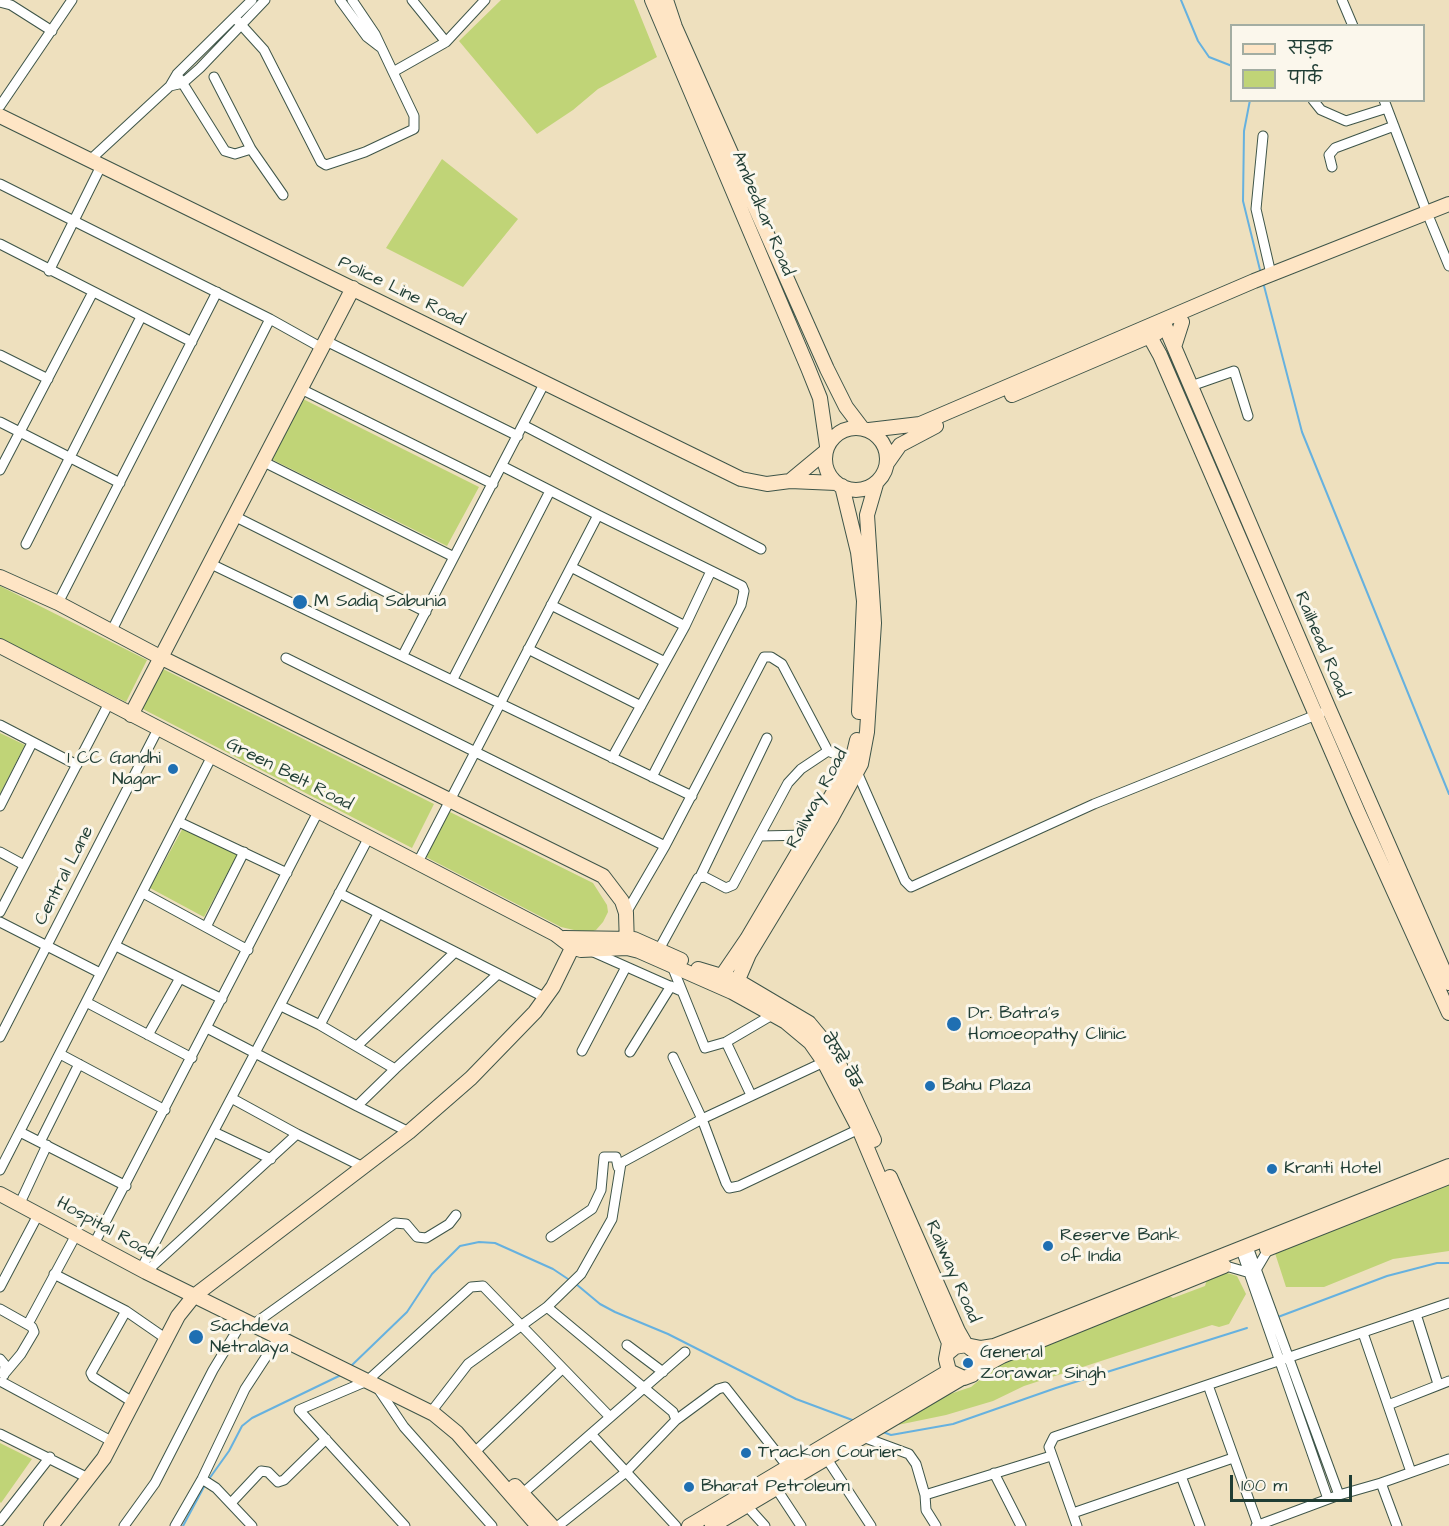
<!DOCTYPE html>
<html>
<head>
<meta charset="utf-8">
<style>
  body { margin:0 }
  #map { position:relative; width:1449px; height:1526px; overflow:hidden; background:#eee0be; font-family:"Architects Daughter","Playpen Sans Deva",sans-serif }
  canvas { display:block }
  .legend { position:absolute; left:1230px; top:24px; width:195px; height:78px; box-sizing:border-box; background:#fbf7ec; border:2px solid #a3ada2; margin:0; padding:8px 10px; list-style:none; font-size:18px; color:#1f3d34 }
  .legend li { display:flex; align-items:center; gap:12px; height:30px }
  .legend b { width:30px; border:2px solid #a3ada2 }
  .scale { position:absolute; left:1230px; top:1475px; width:122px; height:27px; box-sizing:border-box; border:3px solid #1f3d34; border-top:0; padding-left:8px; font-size:18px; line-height:21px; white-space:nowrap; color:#1f3d34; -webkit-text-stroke:4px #fbf7ec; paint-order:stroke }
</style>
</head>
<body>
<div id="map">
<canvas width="1449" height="1526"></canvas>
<ul class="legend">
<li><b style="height:8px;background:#fee5c5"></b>सड़क</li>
<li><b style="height:16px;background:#c0d477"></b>पार्क</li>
</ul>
<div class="scale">100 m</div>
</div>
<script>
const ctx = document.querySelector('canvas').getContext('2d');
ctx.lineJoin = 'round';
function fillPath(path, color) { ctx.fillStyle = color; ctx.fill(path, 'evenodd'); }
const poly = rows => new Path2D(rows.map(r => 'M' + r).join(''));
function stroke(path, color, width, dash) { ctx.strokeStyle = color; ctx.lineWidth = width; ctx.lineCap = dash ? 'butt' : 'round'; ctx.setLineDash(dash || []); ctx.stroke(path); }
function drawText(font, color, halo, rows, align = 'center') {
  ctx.font = font + ' "Architects Daughter","Noto Sans Gurmukhi",sans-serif'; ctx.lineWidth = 6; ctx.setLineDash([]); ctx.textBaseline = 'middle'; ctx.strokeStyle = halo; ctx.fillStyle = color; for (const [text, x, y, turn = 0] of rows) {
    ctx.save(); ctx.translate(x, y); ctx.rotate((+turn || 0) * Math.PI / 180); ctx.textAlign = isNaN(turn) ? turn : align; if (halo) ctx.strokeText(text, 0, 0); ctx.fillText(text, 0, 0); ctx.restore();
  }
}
const green = poly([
  [501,0,634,0,657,57,598,89,573,110,537,134,459,41],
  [442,159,518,219,463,287,386,248],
  [297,396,479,487,447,546,265,456],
  [0,586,147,660,126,702,0,638],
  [159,667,434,804,412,848,139,707],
  [0,733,25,745,0,794],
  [448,811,593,883,607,905,608,912,603,922,596,930,587,933,561,927,424,856],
  [184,826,238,854,204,917,150,888],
  [1449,1179,1449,1251,1393,1259,1324,1287,1286,1287,1274,1250],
  [1224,1272,1237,1276,1246,1294,1229,1324,1219,1327,1212,1325,1024,1386,993,1401,946,1415,883,1428,932,1400,971,1387,993,1369,1034,1347,1164,1293,1173,1298,1205,1286,1208,1276],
  [0,1443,32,1459,1,1503,0,1502]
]);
const stream = poly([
  [1181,0,1198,41,1209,57,1232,66],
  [1250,100,1244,131,1243,201,1261,274],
  [1263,282,1302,432,1449,794],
  [576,1284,600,1304,615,1312,668,1334,796,1399,855,1421],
  [1278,1317,1387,1276,1437,1263,1449,1263],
  [350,1367,407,1312,432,1274,460,1246,479,1242,495,1243,553,1269,571,1281],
  [883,1432,891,1435,953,1424,1056,1388,1247,1328],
  [209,1479,229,1451,242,1426,252,1418,341,1375],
  [183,1526,206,1483]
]);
const street = poly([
  [340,0,367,37,380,47],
  [352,0,375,34,393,72,446,42,485,0],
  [412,0,446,42],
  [1342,0,1353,26],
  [0,2,11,5,52,31],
  [235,18,264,50,321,162,326,165,365,152,414,129,414,116,393,72],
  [214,77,251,149,283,195],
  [180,79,225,151,235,154,251,149],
  [170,86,183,83,200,68,265,0],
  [1313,100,1321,110,1346,121,1387,108],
  [1384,100,1427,213],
  [0,106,72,0],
  [1263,136,1256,209,1271,274],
  [90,160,170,86,177,74,252,0],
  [1332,167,1329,155,1335,148,1394,126],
  [0,184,270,319,322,348],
  [1430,220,1449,266],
  [0,244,192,342],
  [49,271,101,166],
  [326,341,518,436],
  [0,355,48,379],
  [1191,386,1234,371,1248,416],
  [301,389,493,484],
  [0,422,120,483],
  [523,425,761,549],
  [264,462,454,557],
  [502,466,598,515],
  [0,470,93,292],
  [236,517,426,612],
  [26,544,141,317],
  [211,564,692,796],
  [571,567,685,626],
  [58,603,217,292],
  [551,605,665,662],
  [112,630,270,319],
  [528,649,641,706],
  [403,655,544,384],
  [286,658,665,846],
  [453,679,550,491],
  [0,725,77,765],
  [612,758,685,626,711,571],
  [857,772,905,881,911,887,1094,804,1321,713],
  [0,806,32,743],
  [179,822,287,873],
  [760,836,808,835],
  [0,852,24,865],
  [418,862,598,515,742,586,744,591,741,605,652,777],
  [700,877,767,738],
  [143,893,248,950],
  [339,893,546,998],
  [0,912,109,703],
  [626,913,665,846,764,657,771,657,782,664,828,751],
  [378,914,320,1025,395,1069,357,1106,409,1132],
  [0,922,100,973],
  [206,927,244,852],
  [116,946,222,999],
  [591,951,681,991],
  [657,953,698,878,705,877,726,888,733,885,788,783,801,769,828,751,852,761],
  [672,966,705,1048,726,1042,772,1015],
  [281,1006,320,1025],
  [207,1028,357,1106],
  [148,1035,180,978],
  [0,1037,158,729],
  [726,1042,751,1095],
  [357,1046,454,953],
  [582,1051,626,967],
  [630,1052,671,986],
  [60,1054,165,1110],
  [192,1058,86,1002,212,756],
  [824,1062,702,1119,726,1183,729,1188,739,1186,859,1129],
  [395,1069,498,974],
  [20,1132,126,1186],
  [214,1132,271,1159],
  [297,1134,363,1167],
  [40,1142,79,1064],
  [0,1170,86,1002],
  [20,1203,47,1145],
  [551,1237,592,1209,601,1190,604,1157,616,1157,618,1167],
  [95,1242,319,810],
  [1248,1247,1339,1495],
  [1241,1250,1328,1499],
  [1226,1266,1250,1273],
  [141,1269,369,837],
  [1256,1270,1269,1248],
  [146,1272,297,1134,233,1099],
  [54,1274,126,1311,165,1338],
  [0,1287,39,1213],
  [547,1307,673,1412,676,1420,626,1472,558,1526],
  [0,1309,32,1327,34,1332,21,1354,5,1373],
  [126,1311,91,1373,93,1377,134,1403],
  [1416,1314,1438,1384],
  [28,1324,77,1233],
  [254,1324,395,1223,406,1224,417,1237,426,1238,449,1224,456,1215],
  [1363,1333,1411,1472],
  [627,1345,663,1372],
  [0,1359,5,1365,4,1375],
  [2,1382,113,1442],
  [1208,1385,1258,1525],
  [377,1387,404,1427,492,1526],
  [1388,1405,1449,1381],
  [431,1412,468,1364,547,1307,581,1274,612,1219,621,1163,702,1119,673,1057],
  [676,1420,718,1389,725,1387,788,1467],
  [0,1434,90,1479],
  [592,1435,676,1526],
  [863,1437,909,1454,916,1464,925,1495],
  [479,1448,562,1369],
  [827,1459,871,1526],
  [994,1473,1021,1526],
  [1181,1476,1200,1526],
  [202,1479,216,1488,252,1526],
  [1381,1483,1449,1459],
  [776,1488,801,1526],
  [522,1494,685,1352],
  [231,1503,261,1471,268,1472,278,1482,284,1480,326,1439],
  [747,1506,765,1526],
  [1073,1513,1233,1458],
  [0,1521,50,1457],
  [124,1526,155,1483,213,1370,244,1319],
  [175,1526,202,1479,245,1389,279,1337],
  [405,1526,299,1410,367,1381,471,1287,483,1286,610,1417],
  [936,1526,926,1510,925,1495,1051,1456],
  [1077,1526,1049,1447,1054,1437,1449,1303],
  [1256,1526,1339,1495,1381,1483,1397,1526]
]);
const secondary = poly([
  [652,0,808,368,820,398,827,446],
  [666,0,675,27,827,369,846,407,862,428],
  [0,116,741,479,767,484,790,481,836,483],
  [1163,321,1329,709,1449,983],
  [1145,328,1160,355,1358,812,1449,1013],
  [1174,347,1182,322],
  [1012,395,1157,333],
  '825 459a31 31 0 1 1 62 0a31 31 0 1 1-62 0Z',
  [869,430,920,424,1254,281,1449,204],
  [888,462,900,445,936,426],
  [790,481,825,452],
  [842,486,858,552,864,601,859,712],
  [0,577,58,603,160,657,603,876,622,901,626,913,627,946],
  [0,646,555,934,572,947,581,950,627,948,639,951,732,992,786,1022,810,1042,824,1062,859,1129,949,1343,946,1359,949,1371,964,1378,972,1375,978,1369,979,1355,966,1345,955,1347,949,1352],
  [131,715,353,288],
  [564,938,634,939,681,960],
  [698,969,738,981,809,1023,834,1053,874,1140],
  [719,980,747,939,852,761,857,740],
  [734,989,749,954,832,817,861,764,867,732,874,623,867,515,876,484],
  [890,1177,958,1331,966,1345,981,1348,994,1346,1035,1330,1449,1166],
  [0,1194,146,1272,434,1414,457,1433,538,1526],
  [1267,1249,1449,1177],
  [978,1369,1002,1356,1224,1266],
  [515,1486,552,1526],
  [51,1526,104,1458,178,1316,194,1296,409,1132,471,1078,535,1012,553,987,576,940],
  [689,1526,949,1371],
  [712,1526,962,1378]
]);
const markers = [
  [300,602,8,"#1f6fb2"],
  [173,769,6,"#1f6fb2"],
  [954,1024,8,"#1f6fb2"],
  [930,1086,6,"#1f6fb2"],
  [1272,1169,6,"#1f6fb2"],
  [1048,1246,6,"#1f6fb2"],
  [196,1337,8,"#1f6fb2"],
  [968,1363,6,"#1f6fb2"],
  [746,1453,6,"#1f6fb2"],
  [689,1487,6,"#1f6fb2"]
];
const streetNames = [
  ["Ambedkar Road",762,214,67],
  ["Police Line Road",401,292,26],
  ["Railhead Road",1321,645,67],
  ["Green Belt Road",289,775,27],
  ["Railway Road",818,799,-62],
  ["Central Lane",65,876,-63],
  ["ਰੇਲਵੇ ਰੋਡ",841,1061,58],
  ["Hospital Road",106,1229,29],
  ["Railway Road",952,1272,66]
];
const poiNames = [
  ["M Sadiq Sabunia",314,602],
  ["1 CC Gandhi",161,759,"right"],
  ["Nagar",161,780,"right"],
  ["Dr. Batra's",968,1014],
  ["Homoeopathy Clinic",968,1035],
  ["Bahu Plaza",942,1086],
  ["Kranti Hotel",1284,1169],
  ["Reserve Bank",1060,1236],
  ["of India",1060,1257],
  ["Sachdeva",210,1327],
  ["Netralaya",210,1348],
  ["General",980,1353],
  ["Zorawar Singh",980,1374],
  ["Trackon Courier",758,1453],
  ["Bharat Petroleum",701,1487]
];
fillPath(green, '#c0d477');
stroke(stream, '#66b1df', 2);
stroke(street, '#3e5549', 11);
stroke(secondary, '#3e5549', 16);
stroke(street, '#fff', 9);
stroke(secondary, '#fee5c5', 14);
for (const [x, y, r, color] of markers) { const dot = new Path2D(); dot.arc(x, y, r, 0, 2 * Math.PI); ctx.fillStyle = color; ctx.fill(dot); stroke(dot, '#fbf7ec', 2); }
drawText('18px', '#1f3d34', '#fbf7ec', streetNames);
drawText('18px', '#1f3d34', '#fbf7ec', poiNames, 'left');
</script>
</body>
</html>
